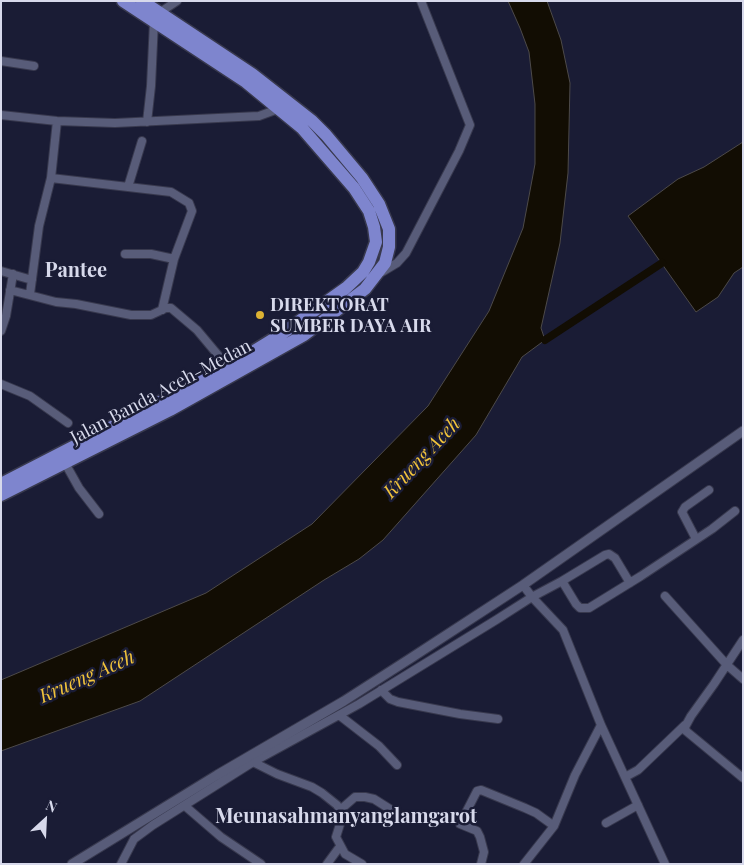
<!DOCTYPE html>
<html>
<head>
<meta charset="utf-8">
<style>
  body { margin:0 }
  #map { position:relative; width:744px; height:865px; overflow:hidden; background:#1a1c35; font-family:"Playfair Display",serif }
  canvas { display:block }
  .frame { position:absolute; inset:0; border:2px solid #d7d9eb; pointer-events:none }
  .north { position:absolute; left:20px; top:795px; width:50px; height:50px; -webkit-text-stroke:4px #1a1c35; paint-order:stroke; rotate:25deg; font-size:14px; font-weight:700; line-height:20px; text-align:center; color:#d7d9eb }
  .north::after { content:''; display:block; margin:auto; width:18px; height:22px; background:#d7d9eb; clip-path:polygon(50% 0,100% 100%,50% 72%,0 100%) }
</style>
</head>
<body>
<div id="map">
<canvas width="744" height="865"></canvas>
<div class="frame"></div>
<div class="north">N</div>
</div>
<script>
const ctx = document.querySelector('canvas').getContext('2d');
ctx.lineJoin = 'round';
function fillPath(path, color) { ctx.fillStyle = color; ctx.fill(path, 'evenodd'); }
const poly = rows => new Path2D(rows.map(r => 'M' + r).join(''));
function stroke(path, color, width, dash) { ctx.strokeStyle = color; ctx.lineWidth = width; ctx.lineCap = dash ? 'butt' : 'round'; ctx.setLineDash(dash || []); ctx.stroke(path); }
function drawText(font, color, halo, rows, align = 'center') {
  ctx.font = font + ' "Playfair Display",serif'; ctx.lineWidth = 5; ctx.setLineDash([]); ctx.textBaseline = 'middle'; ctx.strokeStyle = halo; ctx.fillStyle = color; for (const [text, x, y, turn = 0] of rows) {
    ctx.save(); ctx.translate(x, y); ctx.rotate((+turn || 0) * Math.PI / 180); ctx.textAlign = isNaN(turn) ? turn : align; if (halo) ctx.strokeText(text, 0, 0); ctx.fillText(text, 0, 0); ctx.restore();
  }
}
const water = poly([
  [508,1,547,1,561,40,570,83,568,173,560,243,541,328,545,340,522,357,476,435,383,540,359,559,324,580,140,701,1,751,1,680,206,593,312,524,428,406,489,311,523,228,535,164,535,104,529,52,520,28,508,1],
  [743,142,743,267,734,273,718,297,696,312,628,216,678,179,704,167,743,142]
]);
const canal = poly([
  [545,340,662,263]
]);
const minor = poly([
  [1,61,34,66],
  [1,115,57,121,115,123,259,116,278,109],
  [147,122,151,86,154,21,159,13,177,1],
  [51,178,171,192,189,203,192,211,174,259,162,310],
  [128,187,142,141],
  [125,254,151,254,174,259],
  [1,271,32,280],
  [382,272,397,263,406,253,459,151,470,125,421,1],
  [10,290,56,302,76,304,131,315,151,315,166,308,171,308,197,330,228,367],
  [30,294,39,226,51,178,57,121],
  [1,331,6,316,13,274],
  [1,384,30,396,68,423],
  [65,463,79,488,99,514],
  [696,539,682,512,685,507,709,490],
  [562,581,576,604,580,608,589,608,641,576,712,529,735,511],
  [523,585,532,597,563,630,601,725,665,864],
  [665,596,727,665,743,679],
  [743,640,714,684,691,716,685,727,686,731,743,778],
  [381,690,390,699,398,702,460,714,498,719],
  [339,715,379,746,397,765],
  [253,762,277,774,312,787,322,793,337,805,340,810,341,821,336,837,345,854,362,864],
  [625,777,638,770,685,725],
  [185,806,221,837,261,864],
  [340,810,355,797,365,797,374,799,393,811,402,820],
  [606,823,638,805],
  [121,864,134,839,153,825,253,762,359,704,496,620,532,597,562,581,605,555,609,554,615,558,630,583],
  [327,864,338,849],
  [481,864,484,852,480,837,477,831,460,824,477,791,481,790,525,808,536,813,554,826],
  [524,864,554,826,575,775,601,725]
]);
const tertiary = poly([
  [72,864,217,775,344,701,411,658,523,585,743,431]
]);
const trunk = poly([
  [1,484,228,367,280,335,346,288,363,272,369,262,376,242,374,227,369,211,354,188,302,128,246,82,123,1],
  [1,495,170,410,304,335,365,289,385,263,389,247,389,229,379,204,362,178,326,135,312,121,252,74,142,1]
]);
const markers = [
  [260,315,5,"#dcb233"]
];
const poiNames = [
  ["DIREKTORAT",270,305],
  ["SUMBER DAYA AIR",270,326]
];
const streetNames = [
  ["Jalan Banda Aceh-Medan",161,392,-28]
];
const waterNames = [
  ["Krueng Aceh",422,458,-47],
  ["Krueng Aceh",87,677,-24]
];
const quarterNames = [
  ["Pantee",76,271],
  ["Meunasahmanyanglamgarot",346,817]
];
fillPath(water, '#120d03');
stroke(water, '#4d4a49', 1);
stroke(canal, '#120d03', 8);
stroke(minor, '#38394e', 10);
stroke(tertiary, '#38394e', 11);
stroke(trunk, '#38394e', 15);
stroke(minor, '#585c79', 8);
stroke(tertiary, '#585c79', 9);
stroke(trunk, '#7e85ce', 12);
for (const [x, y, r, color] of markers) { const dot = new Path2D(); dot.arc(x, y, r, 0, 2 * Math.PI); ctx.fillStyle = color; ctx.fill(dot); stroke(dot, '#1a1c35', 2); }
drawText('bold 18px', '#d7d9eb', '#1a1c35', poiNames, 'left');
drawText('18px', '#d7d9eb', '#1a1c35', streetNames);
drawText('italic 19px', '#f1c33b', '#1a1c35', waterNames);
drawText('bold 20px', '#d7d9eb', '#1a1c35', quarterNames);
</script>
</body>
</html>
